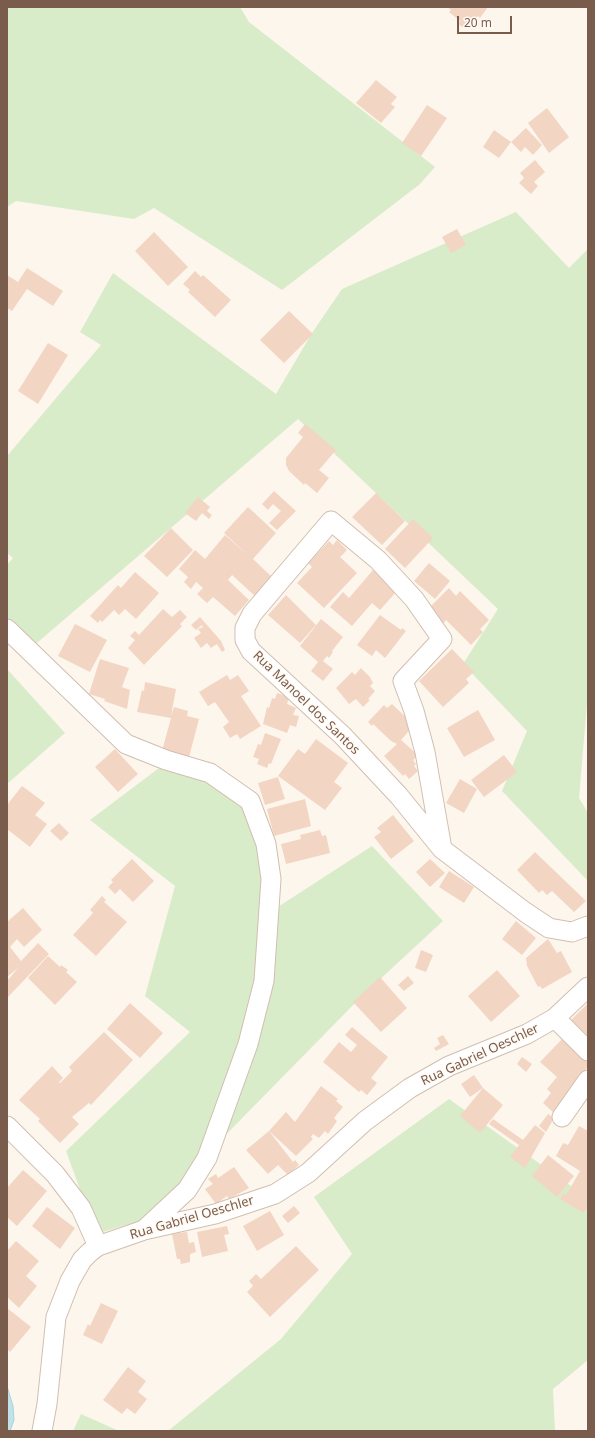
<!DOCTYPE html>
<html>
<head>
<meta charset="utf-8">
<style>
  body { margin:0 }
  #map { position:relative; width:595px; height:1438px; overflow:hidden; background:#fdf6ec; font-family:"Noto Sans",sans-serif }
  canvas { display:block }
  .frame { position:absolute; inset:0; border:8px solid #7a5c4d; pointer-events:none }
  .scale { position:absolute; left:457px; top:16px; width:55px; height:18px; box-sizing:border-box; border:2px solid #7a5c4d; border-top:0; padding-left:5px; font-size:12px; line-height:14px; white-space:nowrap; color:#7a5c4d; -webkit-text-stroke:3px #fffaf3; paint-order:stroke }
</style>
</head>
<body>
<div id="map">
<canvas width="595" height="1438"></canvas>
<div class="frame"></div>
<div class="scale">20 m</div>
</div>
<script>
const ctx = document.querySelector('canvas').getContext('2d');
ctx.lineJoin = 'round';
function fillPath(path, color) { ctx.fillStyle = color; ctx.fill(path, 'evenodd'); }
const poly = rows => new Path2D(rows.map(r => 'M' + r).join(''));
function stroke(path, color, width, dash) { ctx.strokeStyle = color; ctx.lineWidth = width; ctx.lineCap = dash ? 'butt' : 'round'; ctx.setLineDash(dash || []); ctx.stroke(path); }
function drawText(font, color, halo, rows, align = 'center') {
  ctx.font = font + ' "Noto Sans",sans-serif'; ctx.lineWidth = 3; ctx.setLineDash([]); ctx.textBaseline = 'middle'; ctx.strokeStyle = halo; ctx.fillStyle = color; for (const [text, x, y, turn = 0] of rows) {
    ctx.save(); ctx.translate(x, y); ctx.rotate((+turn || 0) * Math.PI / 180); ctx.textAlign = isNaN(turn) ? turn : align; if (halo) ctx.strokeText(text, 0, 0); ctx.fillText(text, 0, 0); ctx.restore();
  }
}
const green = poly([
  [7,7,240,7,249,22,435,167,420,184,282,290,154,208,134,219,16,201,7,207],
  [516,212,569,268,588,249,588,692,579,798,588,813,588,881,502,791,527,731,463,664,498,609,298,419,31,648,7,621,7,565,13,558,7,553,7,456,101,345,80,332,113,273,276,394,312,333,342,289],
  [7,669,65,733,7,784],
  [163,765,206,775,246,805,261,843,267,914,372,846,443,921,363,995,203,1158,178,1190,149,1218,99,1233,85,1203,66,1151,190,1032,145,996,175,886,90,820],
  [449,1099,588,1198,588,1360,553,1389,555,1431,168,1431,281,1339,352,1254,314,1197],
  [81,1414,119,1431,73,1431]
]);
const water = poly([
  [7,1386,13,1406,14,1420,10,1431,7,1431,7,1386]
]);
const building = poly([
  [447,7,488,7,480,18,478,16,468,27,466,25,464,28,458,24,460,21,449,12,451,10],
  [376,80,397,97,391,104,395,107,381,123,356,103],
  [427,105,447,118,421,156,402,143],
  [547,108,569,137,549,153,528,123],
  [526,128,542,145,533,155,525,147,521,152,511,142],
  [494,130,511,142,499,158,483,147],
  [535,160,545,172,534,182,538,186,531,194,519,183,524,178,520,173],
  [457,229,466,245,451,253,442,237],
  [154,232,188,267,168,286,135,251],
  [27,268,63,291,53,306,27,289,12,311,7,308,7,275,18,282],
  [195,271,201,277,203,275,231,300,215,317,188,292,190,290,183,284],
  [289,311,313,334,284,363,260,340],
  [48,343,68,355,38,404,18,391],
  [305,424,336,450,319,470,329,478,317,493,305,483,304,485,289,471,286,465,286,458,303,437,298,433],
  [274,491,296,511,277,530,269,523,281,511,273,504,268,510,262,504],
  [376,493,405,521,382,545,352,517],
  [198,497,210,507,207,511,212,515,209,519,202,513,196,521,185,513],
  [248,507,276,533,253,559,272,577,255,596,232,575,228,580,249,600,235,616,213,597,207,603,197,594,203,588,196,582,191,589,184,582,188,577,179,569,195,550,205,559,225,535,250,557,224,533],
  [413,519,433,538,405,568,385,549],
  [171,528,193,550,167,577,144,556],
  [337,540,347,550,340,557,357,573,324,608,297,583,312,567,308,563,329,541,333,545],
  [429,563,450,581,435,599,414,581],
  [373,570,397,591,380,610,372,603,352,626,330,607,343,592,349,598],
  [135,572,159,593,136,619,125,609,119,615,114,610,102,622,100,620,98,623,90,616,118,585,121,588],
  [449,588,456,596,460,591,489,620,480,629,483,632,471,645,446,620,442,625,427,610],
  [286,595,316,625,300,643,268,615],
  [163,609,172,617,180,610,187,617,180,624,182,626,144,665,128,648,135,640,130,636,135,631,139,635],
  [380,615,401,630,402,628,406,631,385,658,376,650,372,656,357,645],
  [200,617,221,641,225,650,222,652,217,644,211,648,207,643,201,648,194,638,201,633,198,629,203,627,202,625,196,630,191,625],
  [321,619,343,637,332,651,333,652,329,658,327,656,323,661,333,669,323,681,311,671,318,662,300,646],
  [75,624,107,640,90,672,58,656],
  [452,649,474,672,466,679,469,683,443,707,419,681],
  [100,659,129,668,122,687,130,690,127,709,104,701,105,699,89,694],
  [361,668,370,677,373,683,370,686,375,691,368,699,370,700,363,707,356,699,349,704,336,688,352,672,355,675],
  [227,675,230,680,238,675,249,691,241,696,261,726,240,739,237,734,230,738,223,727,229,722,215,702,208,706,199,692],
  [145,682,176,689,171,716,174,707,188,711,187,716,199,719,189,757,162,751,171,718,137,712,142,690,144,691],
  [277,693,289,697,287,704,296,708,293,715,299,716,296,727,290,725,287,733,263,724,267,707,269,708,272,698,275,699],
  [392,704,414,725,401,740,418,755,413,760,416,764,414,766,418,771,409,779,405,774,403,776,384,756,397,744,391,741,373,724,372,726,368,722,384,705,387,708],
  [478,710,495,740,464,757,447,728],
  [265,733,281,739,271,764,269,763,267,768,257,764,259,759,253,757,258,744,261,745],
  [316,739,348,763,334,782,342,788,325,810,278,776,298,749,305,754],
  [115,749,138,774,118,792,95,767],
  [504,755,517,772,484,797,471,780],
  [278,777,285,799,265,805,258,783],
  [460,779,477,789,464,813,446,803],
  [22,786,45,803,35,815,47,824,30,847,7,829,7,805],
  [305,799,311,826,274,836,267,809],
  [393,815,414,841,391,859,374,837,381,832,377,828],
  [59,823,69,833,61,841,50,831],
  [320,830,322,836,326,835,330,853,286,864,281,844,301,839,300,835],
  [535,852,586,901,574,912,552,891,547,895,542,890,539,893,517,870],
  [132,859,154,881,133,902,120,889,115,894,108,887,113,882,111,880],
  [430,859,445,873,430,887,416,872],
  [449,871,474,887,464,903,439,887],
  [102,896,106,900,104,902,127,922,96,956,73,935,93,913,90,910],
  [23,908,42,930,24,947,17,939,10,947,21,961,38,943,49,954,8,997,7,981,18,968,7,977,7,922],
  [516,921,536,938,522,955,502,939],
  [548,939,557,953,561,951,572,972,542,989,540,986,538,987,527,966,526,958],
  [421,950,433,955,426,972,415,968],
  [48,956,60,967,61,965,68,970,66,972,77,982,55,1005,28,978],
  [497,970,520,996,491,1022,468,996],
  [408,976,414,983,404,991,398,985],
  [380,977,407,1008,381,1032,353,1002],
  [130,1003,163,1033,140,1058,107,1029],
  [588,1003,588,1036,571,1020],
  [352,1027,388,1057,371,1078,377,1083,367,1095,361,1090,359,1092,323,1062,339,1042,351,1052,357,1045,345,1035],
  [104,1032,133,1060,91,1105,89,1103,72,1117,79,1124,60,1143,38,1121,40,1119,19,1100,52,1066,63,1078,59,1082,60,1083,72,1071,69,1067],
  [443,1035,449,1044,436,1051,434,1048,440,1044,437,1038],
  [564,1037,588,1059,588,1066,556,1115,543,1103,551,1093,547,1089,557,1077,540,1062],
  [522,1057,532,1064,526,1072,517,1064],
  [474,1075,483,1088,470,1097,461,1084],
  [321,1086,338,1099,336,1101,343,1107,334,1118,337,1121,328,1134,325,1131,319,1138,313,1134,311,1137,313,1139,296,1156,269,1131,293,1162,295,1160,299,1165,288,1175,278,1165,268,1174,246,1150,269,1131,286,1112,295,1122],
  [483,1088,503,1105,480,1133,460,1116],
  [548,1114,554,1118,546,1132,539,1126],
  [493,1119,523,1140,535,1125,545,1133,525,1168,510,1157,519,1145,489,1124],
  [579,1126,588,1131,588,1210,586,1209,584,1213,560,1199,563,1193,566,1195,580,1171,556,1156,563,1143,568,1145],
  [548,1155,574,1176,557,1197,532,1176],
  [234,1167,249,1188,229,1199,227,1196,216,1204,205,1189,213,1184,208,1179,216,1174,218,1178],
  [23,1170,47,1191,17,1226,7,1217,7,1188],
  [294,1206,300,1213,288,1223,282,1216],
  [47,1207,75,1228,60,1249,32,1226],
  [270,1211,284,1235,257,1251,243,1226],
  [227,1226,229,1234,224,1235,228,1251,202,1257,197,1232],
  [187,1232,189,1243,194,1242,196,1252,190,1254,190,1262,181,1264,180,1259,177,1259,172,1234],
  [16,1241,39,1261,26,1276,37,1286,19,1308,7,1297,7,1251],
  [296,1246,319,1270,270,1317,247,1292,253,1286,249,1281,256,1274,261,1279],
  [101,1303,118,1311,102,1344,83,1335,88,1324,90,1326],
  [7,1308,31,1327,10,1352,7,1349],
  [128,1367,146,1381,138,1392,147,1399,135,1414,127,1408,122,1414,103,1400]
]);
const minor = poly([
  [7,629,126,744,166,760,210,773,250,801,266,844,271,879,264,981,248,1044,207,1158,187,1190,144,1230],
  [442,849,425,752,414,711,403,681,442,639,414,599,378,560,331,521,252,614,245,628,245,640,251,651,343,736,399,796,442,849,525,912,549,928,572,932,588,926],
  [555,1018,588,1051],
  [562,1117,588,1080],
  [7,1126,55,1174,81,1208,98,1246],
  [42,1431,47,1404,56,1317,70,1281,82,1260,90,1252,98,1246,144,1230,215,1214,275,1194,308,1173,365,1121,410,1088,449,1066,527,1034,555,1018,588,987]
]);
const streetNames = [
  ["Rua Manoel dos Santos",306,703,44],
  ["Rua Gabriel Oeschler",480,1055,-25],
  ["Rua Gabriel Oeschler",192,1218,-16]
];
fillPath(green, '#d8ecc9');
fillPath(water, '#bfe3e8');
stroke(water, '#a5d3da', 1);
fillPath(building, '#f3d5c3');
stroke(minor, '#d1beb0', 21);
stroke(minor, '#fff', 19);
drawText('13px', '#7a5c4d', '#fffaf3', streetNames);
</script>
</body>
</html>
